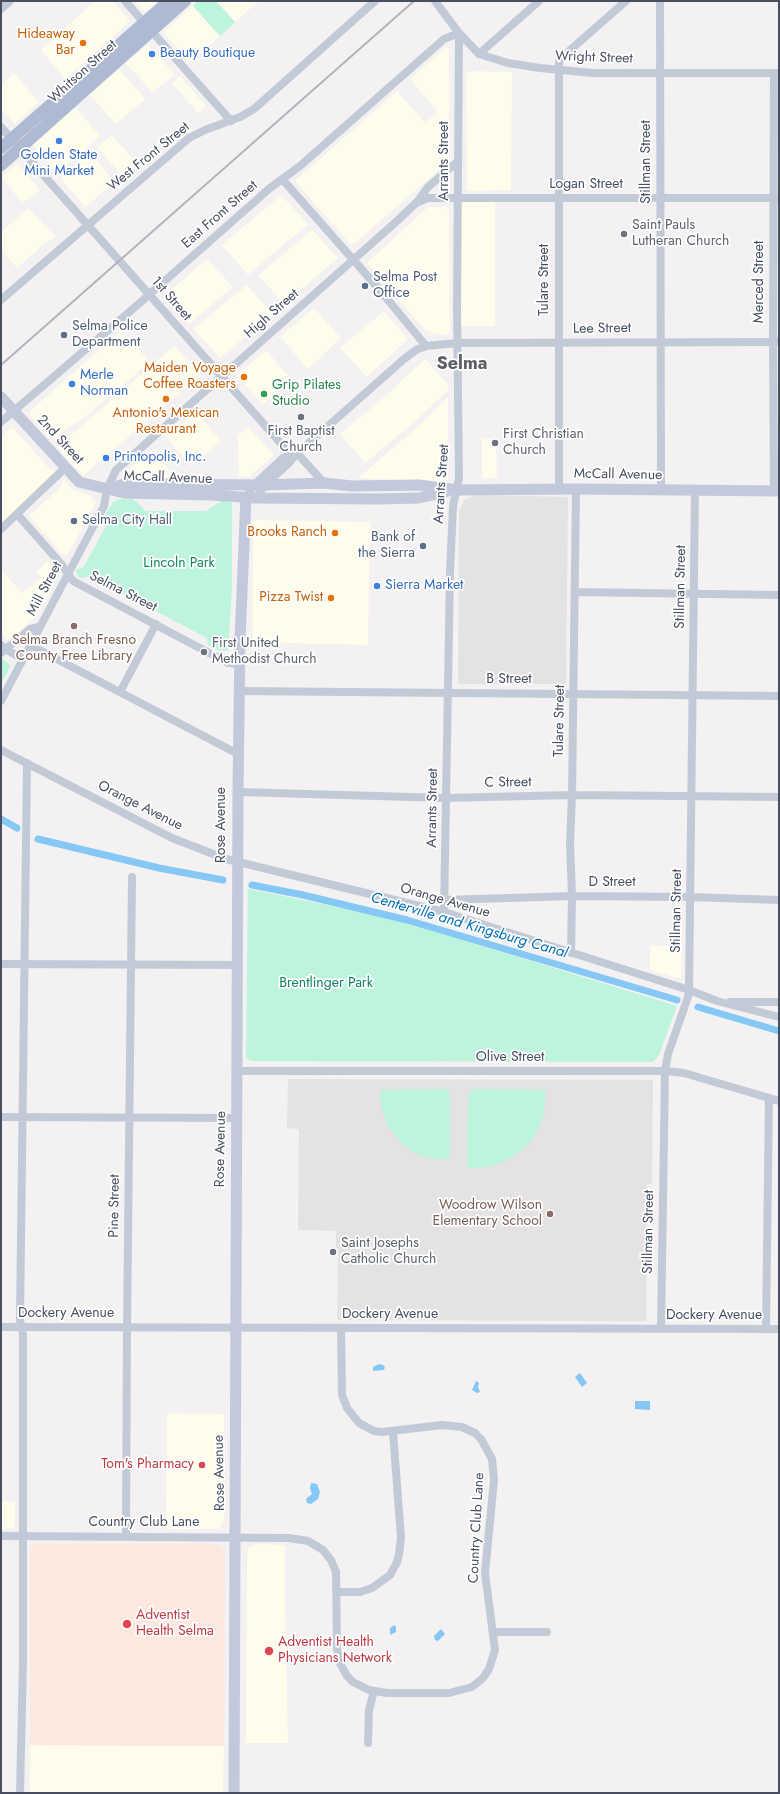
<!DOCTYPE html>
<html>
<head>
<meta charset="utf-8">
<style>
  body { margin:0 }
  #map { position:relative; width:780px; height:1794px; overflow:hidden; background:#f3f1f1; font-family:Jost,sans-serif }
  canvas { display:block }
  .frame { position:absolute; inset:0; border:2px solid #474f60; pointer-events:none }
</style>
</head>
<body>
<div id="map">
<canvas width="780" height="1794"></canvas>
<div class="frame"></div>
</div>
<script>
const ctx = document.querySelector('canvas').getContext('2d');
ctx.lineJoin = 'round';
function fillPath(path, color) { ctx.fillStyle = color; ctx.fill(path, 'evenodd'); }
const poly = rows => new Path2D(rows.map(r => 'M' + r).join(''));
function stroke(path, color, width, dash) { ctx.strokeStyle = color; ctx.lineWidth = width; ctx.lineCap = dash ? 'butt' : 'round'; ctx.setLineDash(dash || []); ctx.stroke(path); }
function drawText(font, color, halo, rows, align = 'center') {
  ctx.font = font + ' Jost,sans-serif'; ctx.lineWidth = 3.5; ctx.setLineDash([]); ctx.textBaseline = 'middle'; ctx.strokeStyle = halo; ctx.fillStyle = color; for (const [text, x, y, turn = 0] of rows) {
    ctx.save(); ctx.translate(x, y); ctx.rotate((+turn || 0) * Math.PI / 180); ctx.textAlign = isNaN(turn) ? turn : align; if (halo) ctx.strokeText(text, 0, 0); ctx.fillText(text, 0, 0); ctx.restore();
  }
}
const commercial = poly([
  [95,1,113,1,130,21,65,79,41,50],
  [135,1,157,1,145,12],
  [216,1,259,1,235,22],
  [193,6,220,36,190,62,163,32],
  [148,44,175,75,152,92,126,63],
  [445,48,448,48,449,50,449,161,355,243,350,244,295,181,397,91,425,123,438,112,410,79],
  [119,69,145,99,116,124,89,94],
  [470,71,512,72,511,190,467,191,466,74],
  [14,73,39,102,15,124,1,109,1,85],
  [180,76,206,106,198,113,172,83],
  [75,107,100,136,57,174,33,145],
  [112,135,137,164,122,176,97,147],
  [90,153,115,182,85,207,61,179],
  [17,163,40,190,23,203,1,178],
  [281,195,308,224,248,275,222,245],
  [455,199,495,200,495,326,457,326],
  [428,207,447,207,449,210,450,329,449,333,446,335,435,334,424,329,367,263],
  [28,208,56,237,45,243,17,268,1,250,1,232],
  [312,230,338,258,284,304,258,275],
  [207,259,233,287,189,324,164,296],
  [247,285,273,314,220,358,193,329],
  [314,308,341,338,308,369,280,337],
  [384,311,408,339,367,377,340,348],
  [122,330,150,362,79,422,67,428,52,441,28,413],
  [174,346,201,375,83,476,57,447],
  [266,350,292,380,263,405,236,376],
  [425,359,448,384,448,390,418,419,365,463,340,434,382,399],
  [448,397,448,482,358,478,422,423],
  [196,412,221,441,191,466,166,437],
  [12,427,49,468,55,472,57,480,40,499,7,528,1,522,1,437],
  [248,427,274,455,249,477,239,477,238,435],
  [482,438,496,439,497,478,482,478],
  [151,450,176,478,131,477,126,475,125,473],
  [64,478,72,489,89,495,96,502,69,553,66,555,62,554,29,516,59,489],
  [253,520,370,522,368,645,253,642],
  [48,561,58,571,58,576,37,616,8,641,1,633,1,570,22,593,41,578,36,572],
  [431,893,440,893,440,906,430,903],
  [650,946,682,946,681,979,650,970],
  [167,1413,224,1414,224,1520,220,1529,166,1529],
  [1,1501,15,1501,15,1523,14,1527,11,1529,1,1529],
  [256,1544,285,1545,285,1601,288,1743,246,1743,247,1555,249,1548],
  [30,1745,224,1746,223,1793,30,1793]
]);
const education = poly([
  [475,495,568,497,566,684,458,684,459,512,464,500],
  [288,1079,652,1080,653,1081,652,1184,647,1184,646,1321,337,1320,338,1248,336,1248,336,1231,298,1230,299,1129,287,1128]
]);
const medical = poly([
  [35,1544,216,1544,223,1547,225,1552,224,1746,30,1745,30,1550,31,1546]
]);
const green = poly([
  [198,1,216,1,235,22,220,36,193,6],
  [120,499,133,499,146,511,206,511,223,500,232,503,232,589,228,650,222,652,208,645,207,638,89,576,81,578,78,577,76,571,78,569,84,567,107,524,105,516,112,503],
  [3,659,9,664,10,667,1,683,1,660],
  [248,889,348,909,421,927,677,1006,659,1055,653,1062,250,1061,246,1057],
  [446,1089,450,1093,450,1159,435,1159,421,1156,404,1146,388,1126,381,1107,380,1090],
  [473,1089,546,1090,544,1115,537,1132,527,1146,506,1161,488,1167,467,1168,468,1095]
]);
const water = poly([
  [379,1364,383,1365,385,1367,384,1370,373,1371,373,1367],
  [580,1373,587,1383,582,1387,575,1377],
  [476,1381,479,1383,478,1387,480,1392,477,1393,472,1390],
  [635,1401,650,1401,650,1410,635,1409],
  [311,1483,317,1484,320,1492,318,1499,311,1504,307,1503,306,1499,312,1494,310,1488],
  [394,1625,396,1627,396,1632,390,1635,390,1628],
  [441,1629,445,1634,438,1641,435,1640,434,1636]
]);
const canal = poly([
  [1,819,17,828],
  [38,839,159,868,223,880],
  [252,885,303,895,407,920,677,1000],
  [698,1007,779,1031]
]);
const street = poly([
  [125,1,231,121],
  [435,1,459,33,479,54,508,63,540,68,593,73,778,73],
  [660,1,661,490],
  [1,9,10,1],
  [479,54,539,1],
  [774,73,773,342,774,491],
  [1,127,285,448,297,453,324,483],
  [283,180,379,289,426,346],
  [418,202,428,198,778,198],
  [1,300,189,138,205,130,240,117,254,109,375,1],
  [1,422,134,308,270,188,300,166,444,39,459,33],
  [559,489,559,64,560,59,626,1],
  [246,497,254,485,283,458,301,450,404,359,416,350,426,346,458,343,779,342],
  [256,498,265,485,289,463,297,453],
  [17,514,62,565,73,581,228,663,239,664],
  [1,529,65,468],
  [575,592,779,595],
  [1,645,5,649,23,659],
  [30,645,238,754],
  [1,653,30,629,39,627],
  [239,691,779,696],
  [120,692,156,624],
  [1,701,104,506,107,489,116,470,397,221,417,202,428,187,458,161],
  [1,750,172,838,226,859,444,912,689,990,717,1001,779,1017],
  [238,792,446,798,572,795,779,797],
  [444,900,572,896,690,897,779,900],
  [444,912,450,573,453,506,459,478,457,309,459,33],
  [571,953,572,896,570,844,572,795,576,489],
  [1,964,238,965],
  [730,1002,779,1002],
  [237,1071,665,1071,684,1073,779,1101],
  [1,1117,236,1118],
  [1,1327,779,1329],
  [766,1328,769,1098],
  [661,1329,665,1071,668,1054,688,997,689,990,695,490],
  [1,1536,289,1538,308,1541,323,1550,331,1560,336,1572,337,1649,340,1663,347,1676,353,1682,369,1690,387,1693,449,1693,472,1687,483,1678,489,1669,495,1650,485,1573,494,1480,492,1459,481,1439,475,1433,462,1427,442,1425,382,1432,374,1431,359,1423,347,1408,342,1395,341,1328],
  [126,1536,127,1327,132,877],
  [337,1592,360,1592,372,1588,390,1575,397,1562,399,1554,401,1538,393,1432],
  [494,1632,547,1632],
  [368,1743,369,1710,374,1691],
  [20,1793,23,1662,23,1334,20,1320,27,763]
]);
const secondary = poly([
  [1,397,79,482,124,493,211,495,256,498,377,499,419,498,446,492],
  [107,489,124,484,265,485,324,483,352,486,419,485,457,490,576,489,779,491],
  [234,1793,238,792,240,640,246,497]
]);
const primary = poly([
  [1,148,169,1],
  [1,165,185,1]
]);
const rail = poly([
  [1,365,414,1]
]);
const markers = [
  [83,43,4,"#e8710a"],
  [152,54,4,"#3f7fe0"],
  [59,141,4,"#3f7fe0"],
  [624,234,4,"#6b7280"],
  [365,286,4,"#5c6f8a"],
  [64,335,4,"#5c6f8a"],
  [244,377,4,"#e8710a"],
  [72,384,4,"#3f7fe0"],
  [264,394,4,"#2e9e5b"],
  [166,399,4,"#e8710a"],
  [301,417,4,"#6b7280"],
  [495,443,4,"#6b7280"],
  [106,458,4,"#3f7fe0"],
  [74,521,4,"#5c6f8a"],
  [335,533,4,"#e8710a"],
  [423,546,4,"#5c6f8a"],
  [377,586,4,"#3f7fe0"],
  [331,598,4,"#e8710a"],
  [74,626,4,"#8d6e63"],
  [204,652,4,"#6b7280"],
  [550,1214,4,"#8d6e63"],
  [333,1252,4,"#6b7280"],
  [202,1465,4,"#e0444e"],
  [127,1624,5,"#e0444e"],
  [269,1651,5,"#e0444e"]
];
const foodNames = [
  ["Hideaway",75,35],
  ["Bar",75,51],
  ["Maiden Voyage",236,369],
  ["Coffee Roasters",236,385],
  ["Antonio's Mexican",166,414,"center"],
  ["Restaurant",166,430,"center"],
  ["Brooks Ranch",327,533],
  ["Pizza Twist",323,598]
];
const shopNames = [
  ["Beauty Boutique",160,54],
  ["Golden State",59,156,"center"],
  ["Mini Market",59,172,"center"],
  ["Merle",80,376],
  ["Norman",80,392],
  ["Printopolis, Inc.",114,458],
  ["Sierra Market",385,586]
];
const streetNames = [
  ["Wright Street",594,58,2],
  ["Whitson Street",83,72,-42],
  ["West Front Street",149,157,-39],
  ["Arrants Street",445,161,-90],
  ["Stillman Street",647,162,-90],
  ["Logan Street",586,185],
  ["East Front Street",220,215,-41],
  ["Tulare Street",545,280,-90],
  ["Merced Street",760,282,-90],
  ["1st Street",171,299,49],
  ["High Street",272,314,-41],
  ["Lee Street",602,329,-1],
  ["2nd Street",60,440,47],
  ["McCall Avenue",618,475,1],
  ["McCall Avenue",168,478,2],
  ["Arrants Street",442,484,-86],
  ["Stillman Street",681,587,-89],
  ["Mill Street",45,589,-62],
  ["Selma Street",123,592,27],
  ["B Street",509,680],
  ["Tulare Street",560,721,-89],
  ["C Street",508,783,-1],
  ["Orange Avenue",140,806,27],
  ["Arrants Street",433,808,-89],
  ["Rose Avenue",222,825,-90],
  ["D Street",612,883],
  ["Orange Avenue",445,901,16],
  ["Stillman Street",677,911,-89],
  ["Olive Street",510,1058],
  ["Rose Avenue",221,1149,-89],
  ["Pine Street",115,1206,-89],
  ["Stillman Street",649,1232,-89],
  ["Dockery Avenue",66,1314],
  ["Dockery Avenue",390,1315],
  ["Dockery Avenue",714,1316],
  ["Rose Avenue",220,1473,-91],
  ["Country Club Lane",144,1523],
  ["Country Club Lane",477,1528,-87]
];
const worshipNames = [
  ["Saint Pauls",632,226],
  ["Lutheran Church",632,242],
  ["First Baptist",301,432,"center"],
  ["Church",301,448,"center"],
  ["First Christian",503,435],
  ["Church",503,451],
  ["First United",212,644],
  ["Methodist Church",212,660],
  ["Saint Josephs",341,1244],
  ["Catholic Church",341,1260]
];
const serviceNames = [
  ["Selma Post",373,278],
  ["Office",373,294],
  ["Selma Police",72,327],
  ["Department",72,343],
  ["Selma City Hall",82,521],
  ["Bank of",415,538,"right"],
  ["the Sierra",415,554,"right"]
];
const leisureNames = [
  ["Grip Pilates",272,386],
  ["Studio",272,402]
];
const parkNames = [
  ["Lincoln Park",179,564],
  ["Brentlinger Park",326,984]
];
const educationNames = [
  ["Selma Branch Fresno",74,641],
  ["County Free Library",74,657],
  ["Woodrow Wilson",542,1206,"right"],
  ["Elementary School",542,1222,"right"]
];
const healthNames = [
  ["Tom's Pharmacy",194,1465,"right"],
  ["Adventist",136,1616],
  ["Health Selma",136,1632],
  ["Adventist Health",278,1643],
  ["Physicians Network",278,1659]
];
const waterNames = [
  ["Centerville and Kingsburg Canal",469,926,16]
];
const districtNames = [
  ["Selma",462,365]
];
fillPath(commercial, '#fefcea');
fillPath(education, '#e4e2e2');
fillPath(medical, '#fde8e0');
fillPath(green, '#bcf4dc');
fillPath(water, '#85c8f5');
stroke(canal, '#85c8f5', 7);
stroke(street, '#c3cad7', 8);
stroke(secondary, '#c2c9db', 11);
stroke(primary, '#aeb9d2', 12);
stroke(rail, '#b2b4bc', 2);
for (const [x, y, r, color] of markers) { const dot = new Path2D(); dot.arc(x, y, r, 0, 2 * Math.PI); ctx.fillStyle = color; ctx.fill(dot); stroke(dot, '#fff', 1.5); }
drawText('14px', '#c56008', '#fff', foodNames, 'right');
drawText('14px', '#366cbe', '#fff', shopNames, 'left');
drawText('14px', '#474f60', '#fff', streetNames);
drawText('14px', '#5b616d', '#fff', worshipNames, 'left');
drawText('14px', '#4e5e75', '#fff', serviceNames, 'left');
drawText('14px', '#27864d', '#fff', leisureNames, 'left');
drawText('14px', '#0e8460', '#fff', parkNames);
drawText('14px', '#785e54', '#fff', educationNames);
drawText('14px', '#be3a42', '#fff', healthNames, 'left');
drawText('italic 15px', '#006fba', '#fff', waterNames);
drawText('bold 18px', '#5c5f66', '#fff', districtNames);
</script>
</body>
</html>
